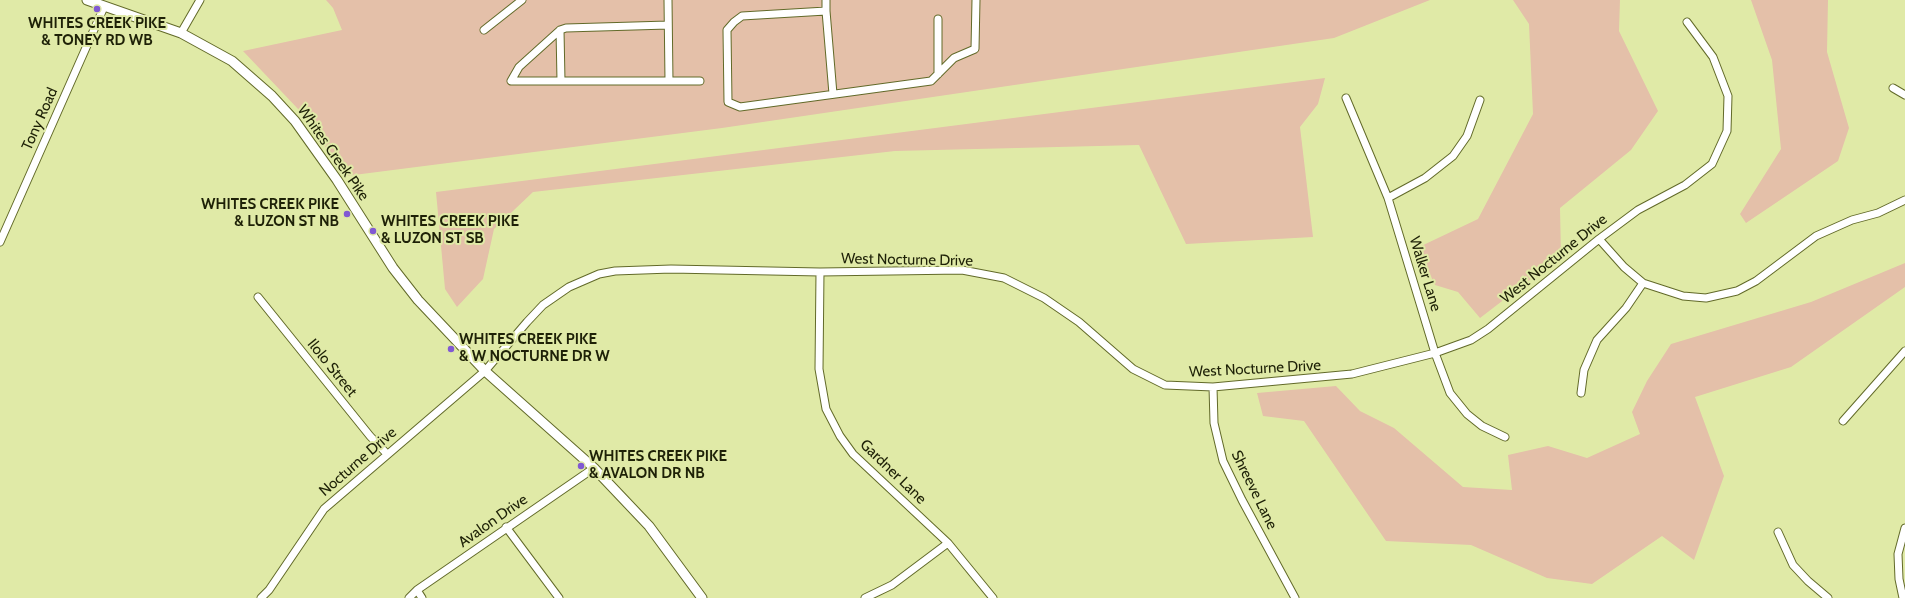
<!DOCTYPE html>
<html>
<head>
<meta charset="utf-8">
<style>
  body { margin:0 }
  canvas { display:block; background:#e0eaa7 }
</style>
</head>
<body>
<canvas width="1905" height="598"></canvas>
<script>
const ctx = document.querySelector('canvas').getContext('2d');
ctx.lineJoin = 'round';
function fillPath(path, color) { ctx.fillStyle = color; ctx.fill(path, 'evenodd'); }
const poly = rows => new Path2D(rows.map(r => 'M' + r).join(''));
function stroke(path, color, width, dash) { ctx.strokeStyle = color; ctx.lineWidth = width; ctx.lineCap = dash ? 'butt' : 'round'; ctx.setLineDash(dash || []); ctx.stroke(path); }
function drawText(font, color, halo, rows, align = 'center') {
  ctx.font = font + ' Cabin,sans-serif'; ctx.lineWidth = 4; ctx.setLineDash([]); ctx.textBaseline = 'middle'; ctx.strokeStyle = halo; ctx.fillStyle = color; for (const [text, x, y, turn = 0] of rows) {
    ctx.save(); ctx.translate(x, y); ctx.rotate((+turn || 0) * Math.PI / 180); ctx.textAlign = isNaN(turn) ? turn : align; if (halo) ctx.strokeText(text, 0, 0); ctx.fillText(text, 0, 0); ctx.restore();
  }
}
const green = poly([
  [326,0,1430,0,1334,38,722,128,346,176,299,110,243,51,342,30,333,8],
  [1513,0,1620,0,1619,31,1658,111,1631,150,1560,208,1561,256,1480,318,1458,292,1435,285,1417,248,1478,219,1533,114,1529,24],
  [1751,0,1828,0,1827,52,1849,128,1838,161,1746,223,1740,214,1781,149,1772,60],
  [1325,78,1318,104,1300,127,1313,237,1186,244,1139,145,895,151,533,192,494,229,483,279,457,307,445,289,436,192],
  [1905,263,1905,287,1791,367,1695,397,1724,476,1694,560,1662,536,1592,584,1547,578,1471,545,1386,541,1304,421,1263,416,1257,393,1336,386,1360,411,1394,428,1463,487,1512,490,1508,455,1548,446,1587,458,1640,434,1632,412,1647,381,1671,344,1811,302]
]);
const minor = poly([
  [668,0,669,81,700,81],
  [826,0,826,11,742,16,734,22,727,30,728,102,740,107,931,81,954,58,975,49,976,0],
  [826,11,833,94],
  [668,25,566,28,560,30,519,67,511,81,669,81],
  [484,30,522,0],
  [560,30,561,81],
  [181,33,200,0],
  [938,74,938,19],
  [1893,88,1905,95],
  [1346,98,1388,198,1435,353,1450,393,1467,414,1482,426,1505,437],
  [1388,198,1425,178,1453,156,1467,136,1480,100],
  [1599,239,1624,267,1643,283,1683,296,1706,298,1737,291,1756,281,1816,236,1852,220,1878,213,1905,200],
  [0,242,104,7],
  [820,272,819,369,826,409,840,436,853,454,948,543,993,598],
  [258,297,370,436,387,454],
  [1213,387,1214,423,1223,461,1242,500,1295,598],
  [1581,393,1584,370,1597,340,1626,308,1643,283],
  [1843,421,1905,351],
  [506,527,559,598],
  [1778,532,1793,565,1808,581,1828,598],
  [417,590,422,598],
  [261,598,269,590,324,509,485,371,527,322,543,305,569,287,599,274,615,271,671,269,820,272,962,270,1004,278,1044,298,1079,322,1133,369,1165,385,1213,387,1352,374,1435,353,1471,340,1488,329,1599,239,1638,210,1685,185,1712,164,1727,131,1728,96,1713,57,1687,22],
  [409,598,417,590,594,468],
  [865,598,892,585,948,543],
  [1903,598,1899,579,1898,554,1905,528]
]);
const major = poly([
  [87,0,181,33,232,61,272,96,295,121,337,180,393,268,418,300,485,371,594,468,649,526,702,598]
]);
const markers = [
  [97,9,4,"#8159d3"],
  [347,214,4,"#8159d3"],
  [373,231,4,"#8159d3"],
  [451,349,4,"#8159d3"],
  [581,466,4,"#8159d3"]
];
const poiNames = [
  ["WHITES CREEK PIKE",97,24,"center"],
  ["& TONEY RD WB",97,41,"center"],
  ["WHITES CREEK PIKE",339,205,"right"],
  ["& LUZON ST NB",339,222,"right"],
  ["WHITES CREEK PIKE",381,222],
  ["& LUZON ST SB",381,239],
  ["WHITES CREEK PIKE",459,340],
  ["& W NOCTURNE DR W",459,357],
  ["WHITES CREEK PIKE",589,457],
  ["& AVALON DR NB",589,474]
];
const streetNames = [
  ["Tony Road",40,119,-66],
  ["Whites Creek Pike",333,153,55],
  ["West Nocturne Drive",1554,259,-39],
  ["West Nocturne Drive",907,260,1],
  ["Walker Lane",1425,274,73],
  ["Ilolo Street",332,368,51],
  ["West Nocturne Drive",1255,369,-3],
  ["Nocturne Drive",358,462,-41],
  ["Gardner Lane",893,472,44],
  ["Shreeve Lane",1254,490,64],
  ["Avalon Drive",493,521,-35]
];
fillPath(green, '#e4c0a9');
stroke(minor, '#626a29', 9);
stroke(major, '#626a29', 11);
stroke(minor, '#fff', 7);
stroke(major, '#fff', 9);
for (const [x, y, r, color] of markers) { const dot = new Path2D(); dot.arc(x, y, r, 0, 2 * Math.PI); ctx.fillStyle = color; ctx.fill(dot); stroke(dot, '#e0eaa7', 1.5); }
drawText('bold 15px', '#1e2107', '#e0eaa7', poiNames, 'left');
drawText('15px', '#1e2107', '#e0eaa7', streetNames);
</script>
</body>
</html>
